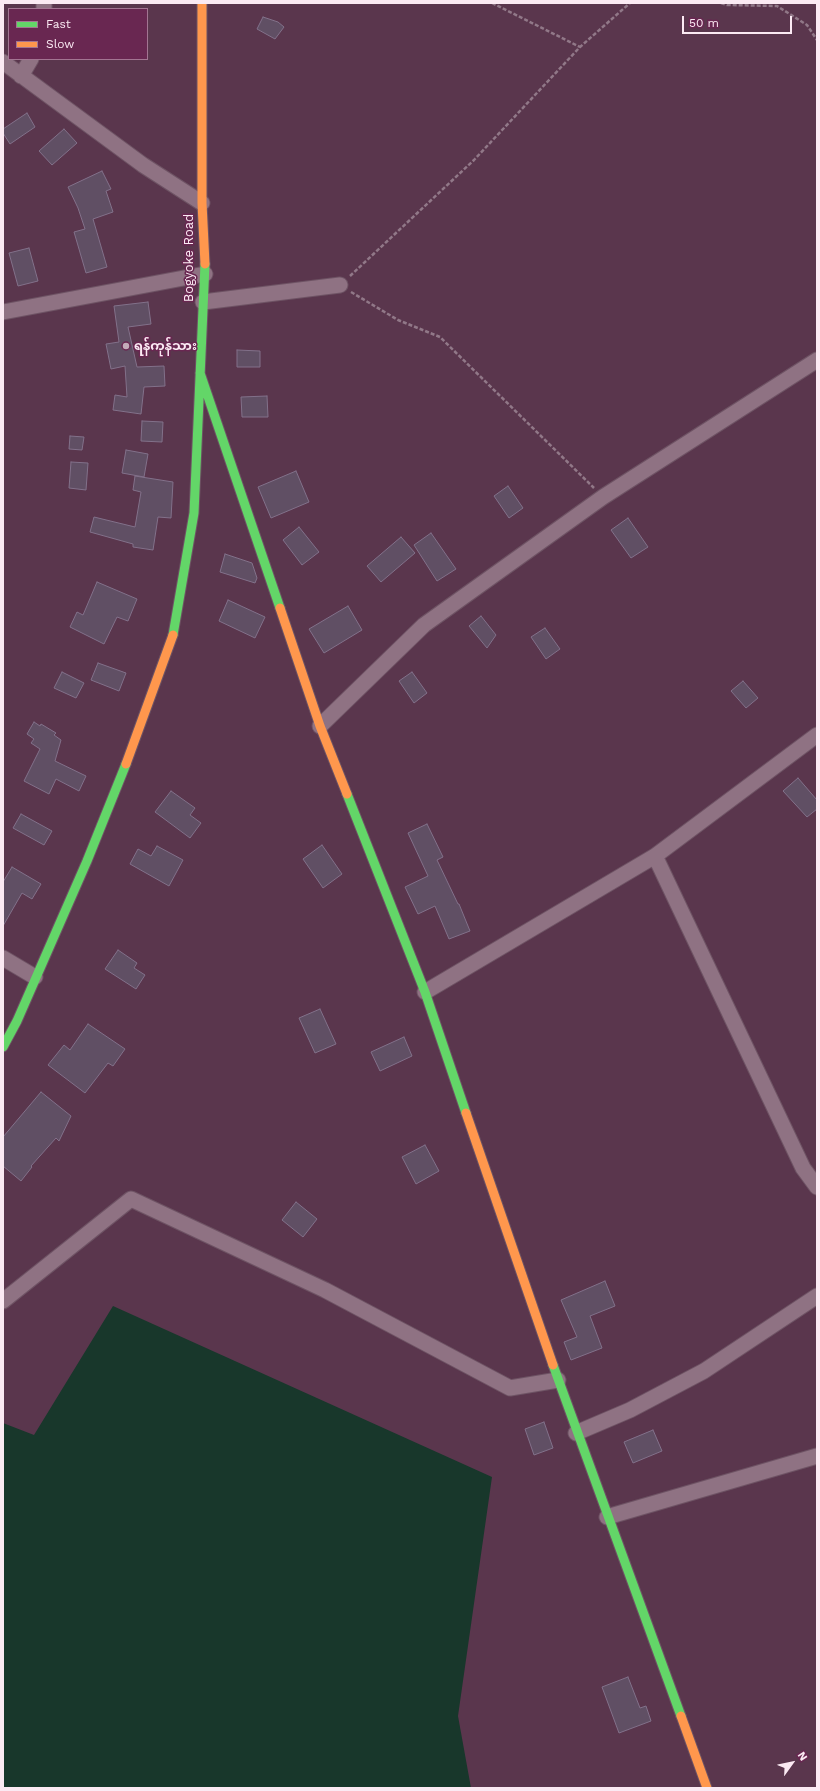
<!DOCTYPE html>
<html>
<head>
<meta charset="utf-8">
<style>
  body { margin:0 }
  #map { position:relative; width:820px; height:1791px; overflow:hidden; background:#5a364d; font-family:"Work Sans",sans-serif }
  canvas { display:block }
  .frame { position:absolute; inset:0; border:4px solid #fbeaf3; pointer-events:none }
  .legend { position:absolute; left:8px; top:8px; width:140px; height:52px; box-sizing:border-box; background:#692751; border:1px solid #a37592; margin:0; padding:5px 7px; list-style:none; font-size:12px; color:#fbeaf3 }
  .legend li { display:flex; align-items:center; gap:8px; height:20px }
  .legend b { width:20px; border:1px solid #a37592 }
  .north { position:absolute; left:772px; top:1743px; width:40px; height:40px; -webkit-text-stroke:3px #692751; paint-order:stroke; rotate:57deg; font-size:11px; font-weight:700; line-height:16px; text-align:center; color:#fbeaf3 }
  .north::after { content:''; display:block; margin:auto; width:14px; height:18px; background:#fbeaf3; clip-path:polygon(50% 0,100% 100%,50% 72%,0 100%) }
  .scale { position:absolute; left:682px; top:16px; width:110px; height:18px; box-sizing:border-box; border:2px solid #fbeaf3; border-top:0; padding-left:5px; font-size:12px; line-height:14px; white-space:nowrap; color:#fbeaf3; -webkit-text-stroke:3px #692751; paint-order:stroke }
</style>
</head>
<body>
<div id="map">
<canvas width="820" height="1791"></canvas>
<div class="frame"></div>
<ul class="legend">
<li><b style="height:5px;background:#63d668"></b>Fast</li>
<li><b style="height:5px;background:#ff974d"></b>Slow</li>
</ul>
<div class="north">N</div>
<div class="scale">50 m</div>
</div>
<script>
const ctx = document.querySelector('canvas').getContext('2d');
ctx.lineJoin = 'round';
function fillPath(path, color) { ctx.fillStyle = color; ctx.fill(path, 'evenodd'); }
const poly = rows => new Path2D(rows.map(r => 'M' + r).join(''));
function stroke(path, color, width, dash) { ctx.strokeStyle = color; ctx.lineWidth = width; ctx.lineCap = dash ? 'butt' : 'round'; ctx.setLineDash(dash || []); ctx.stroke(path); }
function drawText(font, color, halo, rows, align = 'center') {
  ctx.font = font + ' "Work Sans","Noto Sans Myanmar",sans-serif'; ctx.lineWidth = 3; ctx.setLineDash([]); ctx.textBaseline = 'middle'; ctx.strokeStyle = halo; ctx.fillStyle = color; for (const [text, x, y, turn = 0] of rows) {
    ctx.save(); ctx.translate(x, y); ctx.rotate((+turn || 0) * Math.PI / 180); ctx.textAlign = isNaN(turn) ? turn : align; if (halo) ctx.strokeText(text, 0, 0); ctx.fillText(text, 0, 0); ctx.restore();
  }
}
const water = poly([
  [113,1306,492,1477,458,1716,471,1788,3,1788,3,1423,34,1435]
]);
const building = poly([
  [263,17,278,22,284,27,275,39,257,29,263,17],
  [27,113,35,127,10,144,3,133,3,129,27,113],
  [64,129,77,143,52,165,39,151,64,129],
  [102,171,111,189,106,191,113,212,93,219,107,267,86,273,74,232,85,229,78,208,68,187,102,171],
  [29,248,38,281,18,286,9,253,29,248],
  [148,302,151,324,128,327,137,367,164,366,165,386,144,387,141,414,113,410,115,395,127,397,125,366,111,369,106,344,119,342,114,306,148,302],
  [237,350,260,351,260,367,237,367,237,350],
  [267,396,268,417,242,417,241,397,267,396],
  [142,421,163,422,162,442,141,441,142,421],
  [70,436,84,437,82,450,69,449,70,436],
  [126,450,148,454,144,477,122,473,126,450],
  [71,462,88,463,86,490,69,488,71,462],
  [296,471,309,502,271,518,258,487,296,471],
  [135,476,173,482,171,518,158,517,153,550,133,547,133,544,90,532,94,517,135,527,141,492,133,490,135,476],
  [508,486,523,508,509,518,494,496,508,486],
  [628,518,648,547,631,558,611,530,628,518],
  [299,527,319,552,302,565,283,540,299,527],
  [431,533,456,569,437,581,414,545,431,533],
  [401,537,415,553,381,582,367,566,401,537],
  [225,554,252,563,257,578,255,583,220,572,225,554],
  [97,582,137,599,128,621,117,617,104,644,70,627,77,612,83,615,97,582],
  [228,600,265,617,255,638,219,621,228,600],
  [348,606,362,630,324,653,309,629,348,606],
  [481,616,496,635,487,648,469,626,481,616],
  [545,628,560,649,546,659,531,637,545,628],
  [98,663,126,673,119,691,91,680,98,663],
  [62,672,84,683,76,698,54,688,62,672],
  [412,672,427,693,414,703,399,681,412,672],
  [743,681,758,698,746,708,731,691,743,681],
  [34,722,40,726,41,724,56,733,54,735,61,740,55,761,86,776,79,791,56,779,49,794,24,781,40,749,31,743,34,739,27,734,34,722],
  [798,778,817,800,817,809,807,817,783,791,798,778],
  [171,791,195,808,190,815,201,823,190,838,155,812,171,791],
  [21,814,52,831,44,845,13,828,21,814],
  [427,824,443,857,437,860,458,904,459,904,470,931,449,939,435,906,418,914,405,887,428,876,408,833,427,824],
  [322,845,342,874,323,888,303,859,322,845],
  [157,846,183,860,169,886,130,864,138,849,151,856,157,846],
  [12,867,41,884,32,899,22,893,3,926,3,882,12,867],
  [118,950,137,963,134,968,145,975,136,989,105,969,118,950],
  [320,1009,336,1044,315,1053,299,1018,320,1009],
  [88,1024,125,1049,113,1066,108,1063,85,1093,48,1065,64,1045,70,1050,88,1024],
  [404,1037,412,1056,380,1071,371,1052,404,1037],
  [41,1092,71,1116,59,1141,56,1138,31,1166,32,1167,21,1181,3,1166,3,1137,41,1092],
  [425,1145,439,1171,416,1184,402,1157,425,1145],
  [296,1202,317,1219,303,1237,282,1220,296,1202],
  [605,1281,615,1306,590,1316,602,1348,571,1360,564,1342,577,1337,561,1300,605,1281],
  [544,1422,553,1448,534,1455,525,1429,544,1422],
  [653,1430,662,1451,633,1463,624,1442,653,1430],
  [628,1677,640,1708,646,1706,651,1721,619,1733,602,1687,628,1677]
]);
const path = poly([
  [492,3,580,47],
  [721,3,727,5,777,6,807,25,817,40],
  [350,276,474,160,580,47,630,3],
  [351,292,398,320,440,337,594,488]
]);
const street = poly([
  [44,9,44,3],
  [3,62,143,165,202,203],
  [21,76,31,59],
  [203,302,340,285],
  [3,312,205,274],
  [320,726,424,625,603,497,817,360],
  [655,856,803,1168,817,1187],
  [3,958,35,977],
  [425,992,655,856,817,735],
  [3,1301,131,1199,325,1290,510,1388,558,1380],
  [576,1433,630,1410,704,1371,817,1296],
  [607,1517,817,1456]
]);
const fast = poly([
  [200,373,280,608],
  [173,635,194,513,205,264],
  [347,794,425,992,466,1113],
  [3,1047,17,1021,87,861,126,764],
  [553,1365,681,1716]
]);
const slow = poly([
  [202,3,202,203,205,264],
  [280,608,320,726,347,794],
  [126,764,173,635],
  [466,1113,553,1365],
  [681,1716,707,1788]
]);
const markers = [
  [126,346,4,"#c3abb9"]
];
const streetNames = [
  ["Bogyoke Road",189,258,-90]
];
const poiNames = [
  ["ရန်ကုန်သား",134,346]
];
fillPath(water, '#18372b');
fillPath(building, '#604f64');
stroke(building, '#82718a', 1);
stroke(street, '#6e5364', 17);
stroke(fast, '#6e5364', 11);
stroke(slow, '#6e5364', 11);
stroke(path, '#917888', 2.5, [4, 2]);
stroke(street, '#8f7283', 15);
stroke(fast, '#63d668', 9);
stroke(slow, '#ff974d', 9);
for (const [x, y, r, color] of markers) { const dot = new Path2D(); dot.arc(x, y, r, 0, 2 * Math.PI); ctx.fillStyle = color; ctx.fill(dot); stroke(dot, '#692751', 1.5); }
drawText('13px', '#fbeaf3', '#692751', streetNames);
drawText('bold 13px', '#fbeaf3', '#692751', poiNames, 'left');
</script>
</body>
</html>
